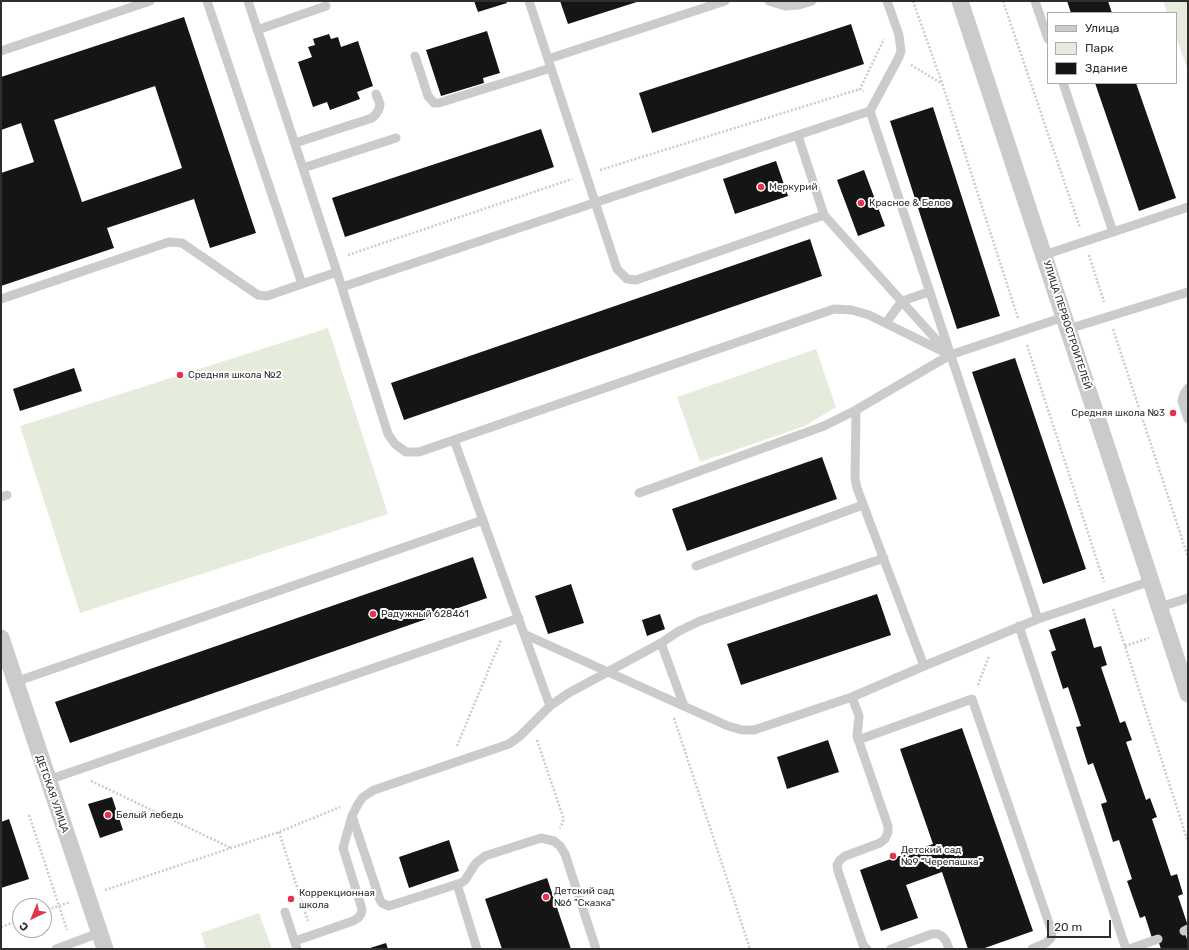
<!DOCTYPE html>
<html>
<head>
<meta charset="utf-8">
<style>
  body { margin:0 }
  #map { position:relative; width:1189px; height:950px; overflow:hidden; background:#fff; font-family:Rubik,sans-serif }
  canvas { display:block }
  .frame { position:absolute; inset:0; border:2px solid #2e2e2e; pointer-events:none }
  .legend { position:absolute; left:1047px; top:12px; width:130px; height:72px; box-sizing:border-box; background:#fff; border:1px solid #ababab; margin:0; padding:5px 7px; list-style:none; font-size:12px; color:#2e2e2e }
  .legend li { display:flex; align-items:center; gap:8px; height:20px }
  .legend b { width:20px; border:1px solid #ababab }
  .north { position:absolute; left:12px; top:898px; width:40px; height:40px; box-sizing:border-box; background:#fff; border:1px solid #ababab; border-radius:50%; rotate:224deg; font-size:11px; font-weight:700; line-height:16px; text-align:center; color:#2e2e2e }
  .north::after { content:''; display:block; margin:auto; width:14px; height:18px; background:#e2344e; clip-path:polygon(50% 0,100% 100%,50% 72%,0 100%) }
  .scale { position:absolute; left:1047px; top:920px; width:64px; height:18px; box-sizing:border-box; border:2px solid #2e2e2e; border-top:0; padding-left:5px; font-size:12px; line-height:14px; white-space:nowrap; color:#2e2e2e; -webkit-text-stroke:3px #fff; paint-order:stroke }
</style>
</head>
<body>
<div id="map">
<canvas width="1189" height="950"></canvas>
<div class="frame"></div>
<ul class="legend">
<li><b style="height:5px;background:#cbcbcb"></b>Улица</li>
<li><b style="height:11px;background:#e6ecdc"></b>Парк</li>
<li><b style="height:11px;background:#151515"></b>Здание</li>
</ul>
<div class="north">С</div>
<div class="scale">20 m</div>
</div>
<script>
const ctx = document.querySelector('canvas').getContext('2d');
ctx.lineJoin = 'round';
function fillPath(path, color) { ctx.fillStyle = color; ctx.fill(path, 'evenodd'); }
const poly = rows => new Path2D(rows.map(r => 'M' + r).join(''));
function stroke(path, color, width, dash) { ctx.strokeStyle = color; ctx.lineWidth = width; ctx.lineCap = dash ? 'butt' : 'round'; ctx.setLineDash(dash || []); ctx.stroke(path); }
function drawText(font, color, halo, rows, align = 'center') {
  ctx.font = font + ' Rubik,sans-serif'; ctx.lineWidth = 4; ctx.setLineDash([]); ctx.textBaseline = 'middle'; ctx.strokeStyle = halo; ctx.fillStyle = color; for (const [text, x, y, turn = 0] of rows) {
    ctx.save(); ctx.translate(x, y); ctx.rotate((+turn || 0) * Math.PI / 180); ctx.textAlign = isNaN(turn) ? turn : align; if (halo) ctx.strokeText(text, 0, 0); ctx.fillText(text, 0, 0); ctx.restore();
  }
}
const green = poly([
  [1163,1,1188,1,1188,71,1176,37,1176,13,1167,13],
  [328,328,388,514,80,613,20,426],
  [816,349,836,407,805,426,700,462,677,397],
  [259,913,272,949,206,949,201,933]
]);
const building = poly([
  [474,1,506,1,507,3,478,12],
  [560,1,640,1,568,24],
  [1067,1,1108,1,1112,13,1071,13],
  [184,17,256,233,210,248,194,199,107,228,114,248,1,286,1,173,34,162,21,123,1,130,1,77],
  [155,86,182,168,82,202,54,120],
  [851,24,864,64,652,133,639,93],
  [487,31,500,73,483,78,484,83,441,96,426,50],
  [329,34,331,39,338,37,341,47,358,41,373,86,357,92,360,99,330,110,327,102,313,107,298,62,312,57,308,47,315,45,313,39],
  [1095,83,1136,83,1176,198,1139,211],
  [933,107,1000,316,957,329,890,121],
  [541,129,554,167,345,237,332,198],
  [776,161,788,196,735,214,723,179],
  [864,170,885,226,858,236,837,180],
  [810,239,822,276,404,420,391,383],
  [1015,358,1086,569,1043,584,972,372],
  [74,368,82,391,20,411,13,389],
  [822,457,837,499,687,551,672,509],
  [473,557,487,598,70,743,55,702],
  [571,584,584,623,548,634,535,596],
  [877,594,891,635,741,685,727,644],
  [660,614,665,629,647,636,642,620],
  [1085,618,1094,648,1101,646,1107,665,1101,667,1120,723,1125,721,1132,740,1126,742,1146,800,1150,798,1157,817,1152,819,1171,876,1177,874,1183,894,1178,896,1188,926,1183,928,1188,942,1188,949,1161,949,1157,937,1152,938,1145,916,1140,918,1127,881,1132,879,1119,840,1113,842,1101,804,1107,802,1093,763,1088,765,1076,727,1081,726,1068,687,1063,689,1051,652,1056,650,1049,630],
  [962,728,1033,931,982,949,968,949,942,872,906,885,918,918,881,931,860,870,933,844,900,749],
  [828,740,839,772,787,789,777,757],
  [112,797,123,830,100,838,88,804],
  [9,819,29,879,1,888,1,822],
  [449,840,459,871,409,888,399,857],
  [547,878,571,949,502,949,485,899],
  [386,943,388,949,367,949]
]);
const path = poly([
  [913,1,942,83,1018,318],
  [1003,1,1080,228],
  [911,65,941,83],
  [860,90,860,89,884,39],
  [600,170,860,89,864,91],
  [348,255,572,179],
  [1089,255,1104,302],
  [1113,329,1188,557],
  [1027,345,1104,582],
  [1113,609,1188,842],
  [1125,646,1149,638],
  [978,685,989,656],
  [674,718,750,949],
  [537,740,563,817,563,822,560,828],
  [457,746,501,640],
  [91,781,231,848],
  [29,815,67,930],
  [279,832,308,921],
  [105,890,279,832,340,807],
  [44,911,70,902],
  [1,927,20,920]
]);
const lane = poly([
  [207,1,302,284],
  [248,1,337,272,388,434,395,444,406,452,419,452,834,309,852,310,869,315,950,355,1064,317],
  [529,1,617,269,627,279,636,280,824,215],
  [769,1,785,6,799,5,812,1],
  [1035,1,1048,39],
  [257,30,326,6],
  [1,51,150,1],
  [415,56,428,96,434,103,439,103,551,68],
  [548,59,725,1],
  [1063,83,1113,232],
  [870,111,1038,619],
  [295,143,372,118,376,114,379,109,380,104,376,94],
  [303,168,396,138],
  [1044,255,1188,207],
  [342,287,870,111,899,57,901,51,899,35,887,1],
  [1,299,169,242,182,243,258,295,267,296,337,272],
  [886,323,902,301,929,292],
  [1068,329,1188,292],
  [1188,388,1184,394,1182,401,1188,419],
  [856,410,855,478,857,488,924,666],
  [454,440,550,706],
  [639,493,824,426,856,410,950,355,824,215,798,136],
  [1,497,7,495],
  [696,566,863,505],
  [1160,607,1188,598],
  [1019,626,1126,949],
  [526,635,728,726,742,730,754,730,852,697,924,666,1038,619,1151,581],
  [661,643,684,706],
  [15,682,483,520],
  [852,697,859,716,857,736,888,826,888,832,885,839,880,843,845,856,840,860,837,865,838,871,863,945,867,949],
  [858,740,972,699,1052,932,1051,938,1046,943,1032,949],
  [48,780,519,618],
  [352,816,380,900,382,903,389,906,461,883,465,880,476,863,485,856,541,838,554,841,560,846,565,854,596,949],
  [457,884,477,949],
  [285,912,297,949],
  [1184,931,1188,929],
  [295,941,353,921,358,918,361,914,362,909,343,848,352,816,358,804,363,797,374,790,509,744,520,736,550,706,567,694,661,643,679,631,700,621,884,558],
  [56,949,99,933],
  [891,949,932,934,938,934,943,937,946,941,949,949],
  [1129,949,1158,939]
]);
const street = poly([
  [960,1,1188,694],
  [1,638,105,949]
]);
const markers = [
  [761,187,4,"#e2344e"],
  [861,203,4,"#e2344e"],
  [180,375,4,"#e2344e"],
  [1173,413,4,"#e2344e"],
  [373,614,4,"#e2344e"],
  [108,815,4,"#e2344e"],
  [893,856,4,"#e2344e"],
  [546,897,4,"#e2344e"],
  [291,899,4,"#e2344e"]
];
const poiNames = [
  ["Меркурий",769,187],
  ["Красное & Белое",869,203],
  ["Средняя школа №2",188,375],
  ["Средняя школа №3",1165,413,"right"],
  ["Радужный 628461",381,614],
  ["Белый лебедь",116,815],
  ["Детский сад",901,850],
  ["№9 \"Черепашка\"",901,862],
  ["Детский сад",554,891],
  ["№6 \"Сказка\"",554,903],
  ["Коррекционная",299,893],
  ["школа",299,905]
];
const streetNames = [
  ["УЛИЦА ПЕРВОСТРОИТЕЛЕЙ",1067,325,72],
  ["ДЕТСКАЯ УЛИЦА",52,794,71]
];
fillPath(green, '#e6ecdc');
fillPath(building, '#151515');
stroke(path, '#cbcbcb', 2.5, [2, 2]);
stroke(lane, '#cbcbcb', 9);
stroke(street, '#cbcbcb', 17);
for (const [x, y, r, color] of markers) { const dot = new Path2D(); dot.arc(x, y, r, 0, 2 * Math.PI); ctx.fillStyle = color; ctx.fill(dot); stroke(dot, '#fff', 1.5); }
drawText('10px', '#2e2e2e', '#fff', poiNames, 'left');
drawText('10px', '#2e2e2e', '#fff', streetNames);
</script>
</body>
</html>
